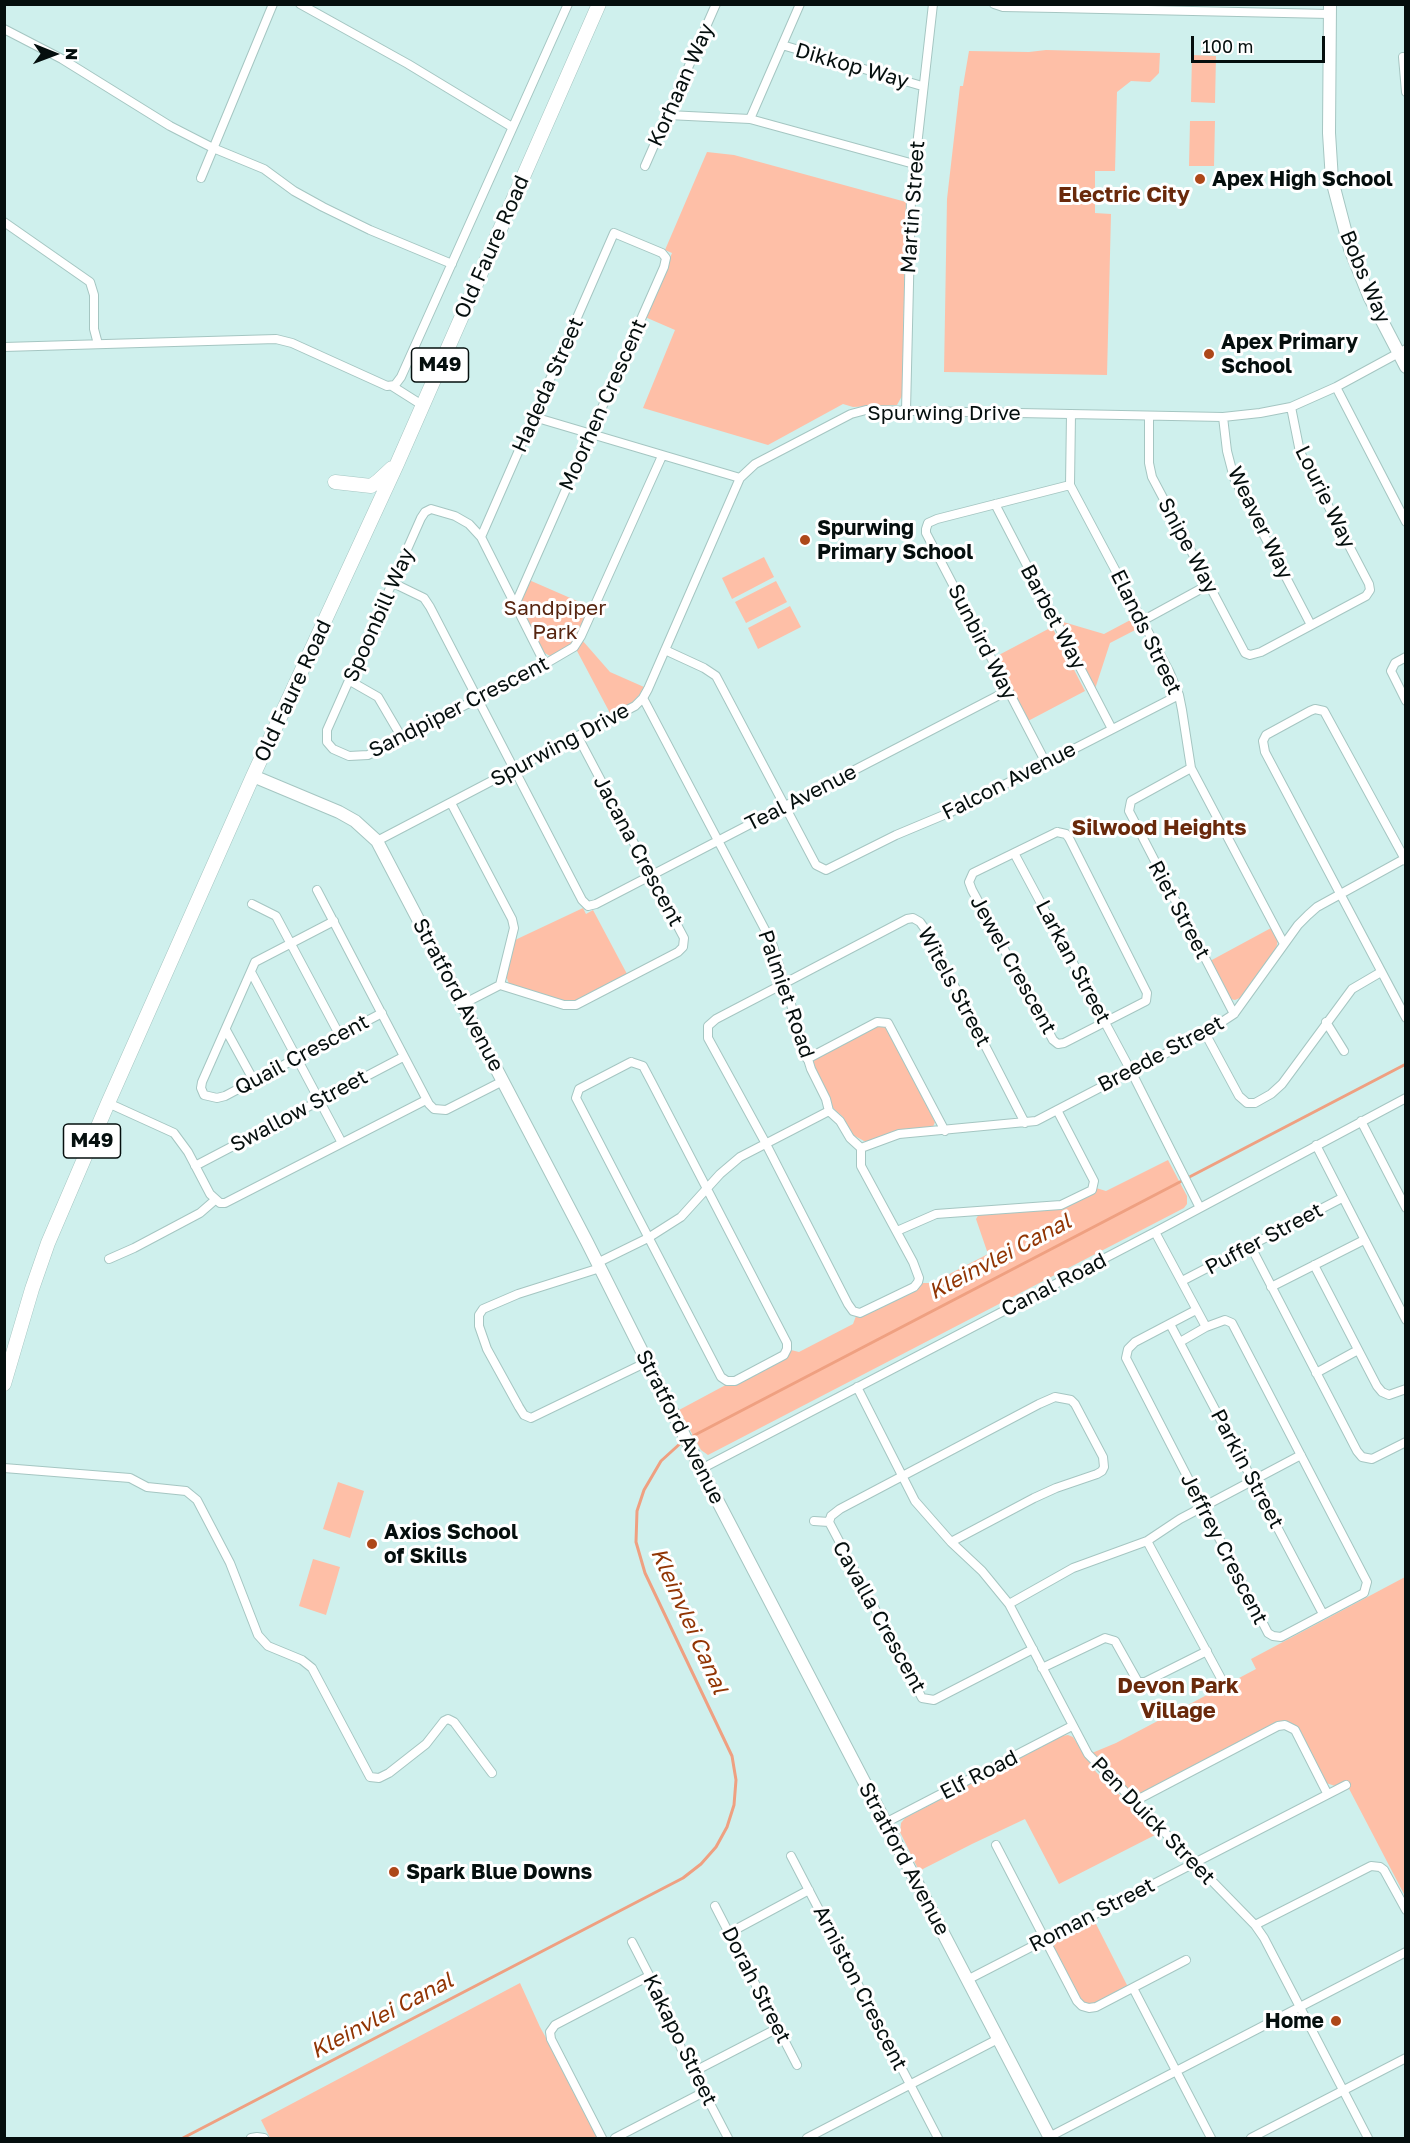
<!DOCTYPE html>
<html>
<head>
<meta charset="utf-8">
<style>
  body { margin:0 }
  #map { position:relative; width:1410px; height:2143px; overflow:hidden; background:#cff0ed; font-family:"Golos Text",sans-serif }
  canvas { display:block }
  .frame { position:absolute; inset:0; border:6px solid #050f0e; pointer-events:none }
  .north { position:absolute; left:24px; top:24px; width:60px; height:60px; -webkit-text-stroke:4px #fff; paint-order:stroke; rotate:91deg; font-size:16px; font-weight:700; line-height:24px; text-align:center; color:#050f0e }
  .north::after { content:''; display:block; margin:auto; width:21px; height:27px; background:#050f0e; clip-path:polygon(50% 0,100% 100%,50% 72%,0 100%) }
  .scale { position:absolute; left:1191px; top:36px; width:134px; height:27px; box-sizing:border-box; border:3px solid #050f0e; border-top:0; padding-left:8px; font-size:18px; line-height:21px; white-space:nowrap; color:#050f0e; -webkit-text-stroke:4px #fff; paint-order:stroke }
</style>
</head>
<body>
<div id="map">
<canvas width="1410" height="2143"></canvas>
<div class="frame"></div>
<div class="north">N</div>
<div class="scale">100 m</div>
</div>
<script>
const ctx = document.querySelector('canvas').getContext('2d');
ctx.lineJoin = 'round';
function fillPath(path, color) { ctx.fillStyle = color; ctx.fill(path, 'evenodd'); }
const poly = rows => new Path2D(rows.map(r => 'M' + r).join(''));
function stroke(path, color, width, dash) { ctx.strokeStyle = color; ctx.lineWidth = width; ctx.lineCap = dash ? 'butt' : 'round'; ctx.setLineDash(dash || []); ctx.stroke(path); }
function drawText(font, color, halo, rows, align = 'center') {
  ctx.font = font + ' "Golos Text",sans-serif'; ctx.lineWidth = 6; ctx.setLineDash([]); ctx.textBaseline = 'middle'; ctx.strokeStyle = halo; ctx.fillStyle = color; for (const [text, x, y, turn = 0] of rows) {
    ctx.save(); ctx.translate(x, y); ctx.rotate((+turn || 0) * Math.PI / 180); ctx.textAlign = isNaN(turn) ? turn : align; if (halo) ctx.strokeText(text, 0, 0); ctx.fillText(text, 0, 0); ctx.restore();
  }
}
const green = poly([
  [1046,50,1160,53,1159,73,1150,82,1131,81,1117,92,1115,171,1095,171,1095,213,1111,214,1107,375,944,372,947,199,960,86,963,86,969,51,1029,52],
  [1192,55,1216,56,1215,103,1191,102],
  [1190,121,1215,121,1214,166,1189,166],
  [707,152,734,155,906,202,902,396,897,405,853,407,843,404,768,445,643,408,675,330,645,317,672,253,665,250],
  [764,557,774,577,732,599,722,578],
  [529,580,591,607,577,636,570,646,550,656,543,652,519,607],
  [776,581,787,602,746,623,735,602],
  [790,606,801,627,758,649,748,628],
  [1136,617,1141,627,1110,643,1095,689,1060,621,1104,634],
  [1052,627,1085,691,1028,721,995,657],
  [582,640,610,672,644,687,640,694,629,706,611,715,576,649],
  [583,908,586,914,593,910,627,974,577,1001,565,1002,509,984,506,976,515,940],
  [1271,928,1278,940,1276,949,1240,998,1235,1000,1230,999,1210,961],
  [879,1025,885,1025,935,1122,933,1127,895,1131,871,1141,864,1141,853,1135,843,1117,832,1107,813,1062,816,1058],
  [1168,1160,1187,1196,1187,1204,1184,1208,708,1455,701,1450,679,1410,791,1350,799,1352,853,1324,856,1316,859,1317,921,1283,932,1283,988,1254,976,1219,979,1214,1064,1208,1096,1188,1106,1191],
  [338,1482,364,1491,350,1538,323,1529],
  [313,1559,340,1567,326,1615,299,1606],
  [1405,1577,1405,1896,1346,1783,1335,1786,1326,1783,1289,1722,1141,1793,1129,1792,1092,1753,1116,1743,1256,1669,1251,1659],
  [1068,1735,1073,1737,1096,1772,1159,1833,1059,1884,1025,1819,972,1844,919,1871,900,1832,901,1823,905,1818,1062,1736],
  [1093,1918,1128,1987,1095,2004,1088,2005,1080,2000,1052,1945,1053,1939],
  [520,1983,540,2027,602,2138,270,2138,261,2120]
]);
const stream = poly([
  [689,1438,1406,1064],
  [183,2138,683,1878,701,1864,716,1847,727,1827,734,1805,736,1780,732,1756,645,1573,636,1542,637,1511,644,1490,661,1461,683,1441]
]);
const street = poly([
  [300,4,408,64,512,127],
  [994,4,1003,7,1056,8,1329,14],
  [4,29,62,59,170,126,213,148,264,169,294,191,323,207,370,230,452,264],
  [782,45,922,86],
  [1403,57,1406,92],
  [668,115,750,119,914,164],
  [750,119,800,4],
  [645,166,716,4],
  [201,178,273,4],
  [4,222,90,282,94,295,94,329,98,344],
  [4,347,276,339,292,343,387,386,395,385,401,377,568,4],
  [392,386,422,405],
  [1336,387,1406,522],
  [906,411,911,199,933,4],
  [1071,414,1070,485,1169,671,1179,695,1182,710,1191,768,1284,944],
  [1149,416,1149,463,1152,477,1245,653,1250,655,1261,652,1366,596,1370,590,1369,584,1300,452,1291,407],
  [534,417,740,478],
  [1223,417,1227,451,1234,478,1311,625],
  [995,504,1112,729],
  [481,537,614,233,662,253,666,258,664,267,515,605],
  [393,583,424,598,430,607,582,900,588,906,596,904,1007,691],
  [1142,621,1208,585],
  [665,650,704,668,716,676,816,865,826,870,896,835,951,812,1179,695],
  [1406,657,1395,663,1391,671,1406,701],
  [545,664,481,537,469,524,455,516,431,509,425,512,421,518,327,730,327,742,333,749,349,756,368,755,545,664,574,647,581,636,662,456],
  [350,681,378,697,402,738],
  [643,698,772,943,811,1069,826,1099,829,1111,840,1121,850,1138,861,1148],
  [1046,763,926,533,926,529,928,523,937,519,1070,485],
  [1191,768,1131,801,1129,811,1234,1014],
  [451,803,512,919,514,928,500,985,463,1004],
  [1057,832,1066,834,1069,838,1147,993,1146,1001,1064,1043,1058,1044,1053,1040,972,890,969,882,973,873,1057,832],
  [377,841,635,706,643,698,648,689,740,478,755,464,851,414,866,410,1223,417,1260,413,1291,407,1336,387,1406,349],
  [1014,853,1131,1071,1200,1208],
  [1406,861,1324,711,1315,709,1310,711,1266,735,1263,741,1265,752,1406,1018],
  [317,890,429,1104,434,1109,446,1110,503,1081],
  [252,904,276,916,340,1036],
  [334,921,255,962,202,1082,201,1088,204,1095,217,1098,225,1096,382,1013],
  [251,972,342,1143],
  [500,985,564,1005,576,1005,678,952,683,947,684,938,578,737],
  [1326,1022,1344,1051],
  [226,1030,254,1081],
  [1205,1033,1239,1096,1247,1103,1255,1103,1271,1094,1282,1084,1352,989,1381,972],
  [807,1059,877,1022,888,1023,945,1131],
  [631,1062,643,1066,652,1083,787,1343,787,1349,784,1355,735,1381,727,1381,721,1377,576,1098,579,1089,631,1062],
  [108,1103,174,1133,188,1152,210,1194,220,1203,225,1203,426,1100],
  [1361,1121,1406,1208],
  [1316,1145,1406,1320],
  [861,1148,861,1166,913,1262,919,1278,918,1282,914,1287,860,1313,853,1311,848,1304,765,1142,708,1038,708,1026,716,1019,785,983,907,919,913,918,920,922,925,929,1025,1123],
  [861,1148,899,1134,1036,1121,1205,1033,1234,1014,1298,925,1308,915,1317,907,1406,858],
  [195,1166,403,1057],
  [897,1231,936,1214,1061,1205,1092,1190,1094,1181,1057,1110],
  [1155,1232,1206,1327,1225,1320,1232,1323,1367,1582,1364,1593,1281,1637,1273,1636,1268,1633,1126,1358,1128,1349,1135,1342,1196,1310],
  [1250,1245,1357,1451,1362,1457,1372,1459,1406,1442],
  [109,1259,134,1248,200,1213,215,1200],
  [597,1263,648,1238,681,1217,720,1174,740,1157,829,1111],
  [1314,1265,1377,1386,1382,1392,1389,1395,1406,1389],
  [600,1268,518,1294,483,1309,479,1315,479,1326,487,1349,519,1407,524,1415,531,1418,647,1362],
  [1182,1281,1342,1198],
  [1271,1287,1364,1240],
  [1170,1324,1323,1614],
  [1180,1342,1206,1327],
  [1316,1373,1358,1350],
  [857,1387,915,1501,951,1542,982,1571,1009,1604,1088,1754,1255,1925,1264,1938,1368,2138],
  [4,1468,130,1478,147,1487,186,1491,197,1500,230,1563,258,1635,268,1646,302,1660,312,1668,370,1777,379,1778,389,1773,426,1744,444,1721,448,1719,454,1722,492,1773],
  [701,1469,1155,1232,1406,1098],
  [814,1521,829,1522],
  [1147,1541,1223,1682],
  [951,1542,1034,1498,1056,1488,1097,1474,1102,1471,1104,1467,1103,1457,1075,1404,1071,1400,1055,1397,1039,1404,840,1509,831,1516,829,1522,922,1698,934,1700,1033,1649],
  [1009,1604,1073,1568,1147,1541,1180,1519,1301,1455],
  [1042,1668,1105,1638,1115,1641,1138,1682,1145,1682,1207,1651],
  [1133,1802,1278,1726,1285,1725,1295,1730,1327,1793],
  [885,1823,1072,1726],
  [996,1845,1077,2001,1082,2006,1089,2008,1096,2007,1186,1960],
  [791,1856,938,2138],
  [715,1906,797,2065],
  [1255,1925,1371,1866,1380,1867,1384,1870,1406,1910],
  [729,1933,809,1890],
  [632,1942,664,2004,681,2048,728,2138],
  [967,1980,1346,1785],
  [1133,1988,1211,2138],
  [693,2072,778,2028],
  [1049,2137,1406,1952],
  [251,2138,257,2137,264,2138],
  [602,2138,551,2039,550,2032,555,2025,649,1976],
  [615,2138,704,2092],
  [807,2138,998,2039],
  [1251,2138,1406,2058]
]);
const secondary = poly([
  [1330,4,1329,133,1332,180,1350,249,1369,296,1406,367],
  [253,776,339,812,355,821,377,841,587,1242,701,1469,1050,2138]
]);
const primary = poly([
  [335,482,371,486,378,481,392,468],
  [4,1384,32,1289,48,1243,108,1103,253,776,397,464,599,4]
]);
const markers = [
  [1200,179,6,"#ad4819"],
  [1209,354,6,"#ad4819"],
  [805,540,6,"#ad4819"],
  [372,1544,6,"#ad4819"],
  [394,1872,6,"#ad4819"],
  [1336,2021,6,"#ad4819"]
];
const shields = [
  [440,365,57],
  [92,1141,57]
];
const shieldNames = [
  ["M49",440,365],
  ["M49",92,1141]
];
const streetNames = [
  ["Dikkop Way",852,66,16],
  ["Korhaan Way",681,85,-66],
  ["Martin Street",913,207,-86],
  ["Old Faure Road",492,247,-66],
  ["Bobs Way",1365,277,67],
  ["Hadeda Street",548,385,-66],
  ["Moorhen Crescent",603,405,-66],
  ["Spurwing Drive",944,413],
  ["Lourie Way",1325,497,64],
  ["Weaver Way",1260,523,64],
  ["Snipe Way",1188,546,62],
  ["Spoonbill Way",379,615,-66],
  ["Barbet Way",1053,617,62],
  ["Elands Street",1146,632,64],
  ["Sunbird Way",982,642,63],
  ["Old Faure Road",293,691,-65],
  ["Sandpiper Crescent",459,707,-27],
  ["Spurwing Drive",560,745,-28],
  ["Falcon Avenue",1009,781,-27],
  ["Teal Avenue",801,798,-27],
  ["Jacana Crescent",638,851,62],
  ["Riet Street",1179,910,62],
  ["Larkan Street",1073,962,62],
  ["Jewel Crescent",1013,965,61],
  ["Witels Street",954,987,62],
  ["Palmiet Road",786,994,71],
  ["Stratford Avenue",458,995,62],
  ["Breede Street",1161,1054,-28],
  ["Quail Crescent",302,1055,-28],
  ["Swallow Street",299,1111,-28],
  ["Puffer Street",1264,1239,-28],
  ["Canal Road",1054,1285,-27],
  ["Stratford Avenue",680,1427,63],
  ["Parkin Street",1247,1469,62],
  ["Jeffrey Crescent",1224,1549,63],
  ["Cavalla Crescent",879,1617,61],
  ["Elf Road",979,1775,-27],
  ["Pen Duick Street",1153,1821,46],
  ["Stratford Avenue",904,1859,62],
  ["Roman Street",1092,1915,-27],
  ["Dorah Street",756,1985,63],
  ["Arniston Crescent",860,1988,63],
  ["Kakapo Street",680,2040,64]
];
const poiNames = [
  ["Apex High School",1212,179],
  ["Apex Primary",1221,342],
  ["School",1221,366],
  ["Spurwing",817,528],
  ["Primary School",817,552],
  ["Axios School",384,1532],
  ["of Skills",384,1556],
  ["Spark Blue Downs",406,1872],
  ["Home",1324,2021,"right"]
];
const parkNames = [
  ["Sandpiper",555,608],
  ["Park",555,632]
];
const neighbourhoodNames = [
  ["Electric City",1124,195],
  ["Silwood Heights",1159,828],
  ["Devon Park",1178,1686],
  ["Village",1178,1711]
];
const waterNames = [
  ["Kleinvlei Canal",1000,1257,-28],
  ["Kleinvlei Canal",689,1621,66],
  ["Kleinvlei Canal",382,2016,-28]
];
fillPath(green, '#febfa7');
stroke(stream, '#efa081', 3);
stroke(street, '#a5c6c2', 10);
stroke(secondary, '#a5c6c2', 14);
stroke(primary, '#a5c6c2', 15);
stroke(street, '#fff', 8);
stroke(secondary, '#fff', 12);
stroke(primary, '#fff', 14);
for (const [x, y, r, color] of markers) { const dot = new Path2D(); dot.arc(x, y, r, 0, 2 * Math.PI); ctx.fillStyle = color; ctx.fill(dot); stroke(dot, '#fff', 2); }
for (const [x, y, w] of shields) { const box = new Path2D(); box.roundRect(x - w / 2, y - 17, w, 34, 4.5); ctx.fillStyle = '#fff'; ctx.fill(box); stroke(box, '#050f0e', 1.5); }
drawText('bold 20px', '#050f0e', null, shieldNames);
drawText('21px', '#050f0e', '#fff', streetNames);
drawText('bold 21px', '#050f0e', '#fff', poiNames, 'left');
drawText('21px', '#572510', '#fff', parkNames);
drawText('bold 22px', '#69290b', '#fff', neighbourhoodNames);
drawText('italic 22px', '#913504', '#fff', waterNames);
</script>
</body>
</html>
